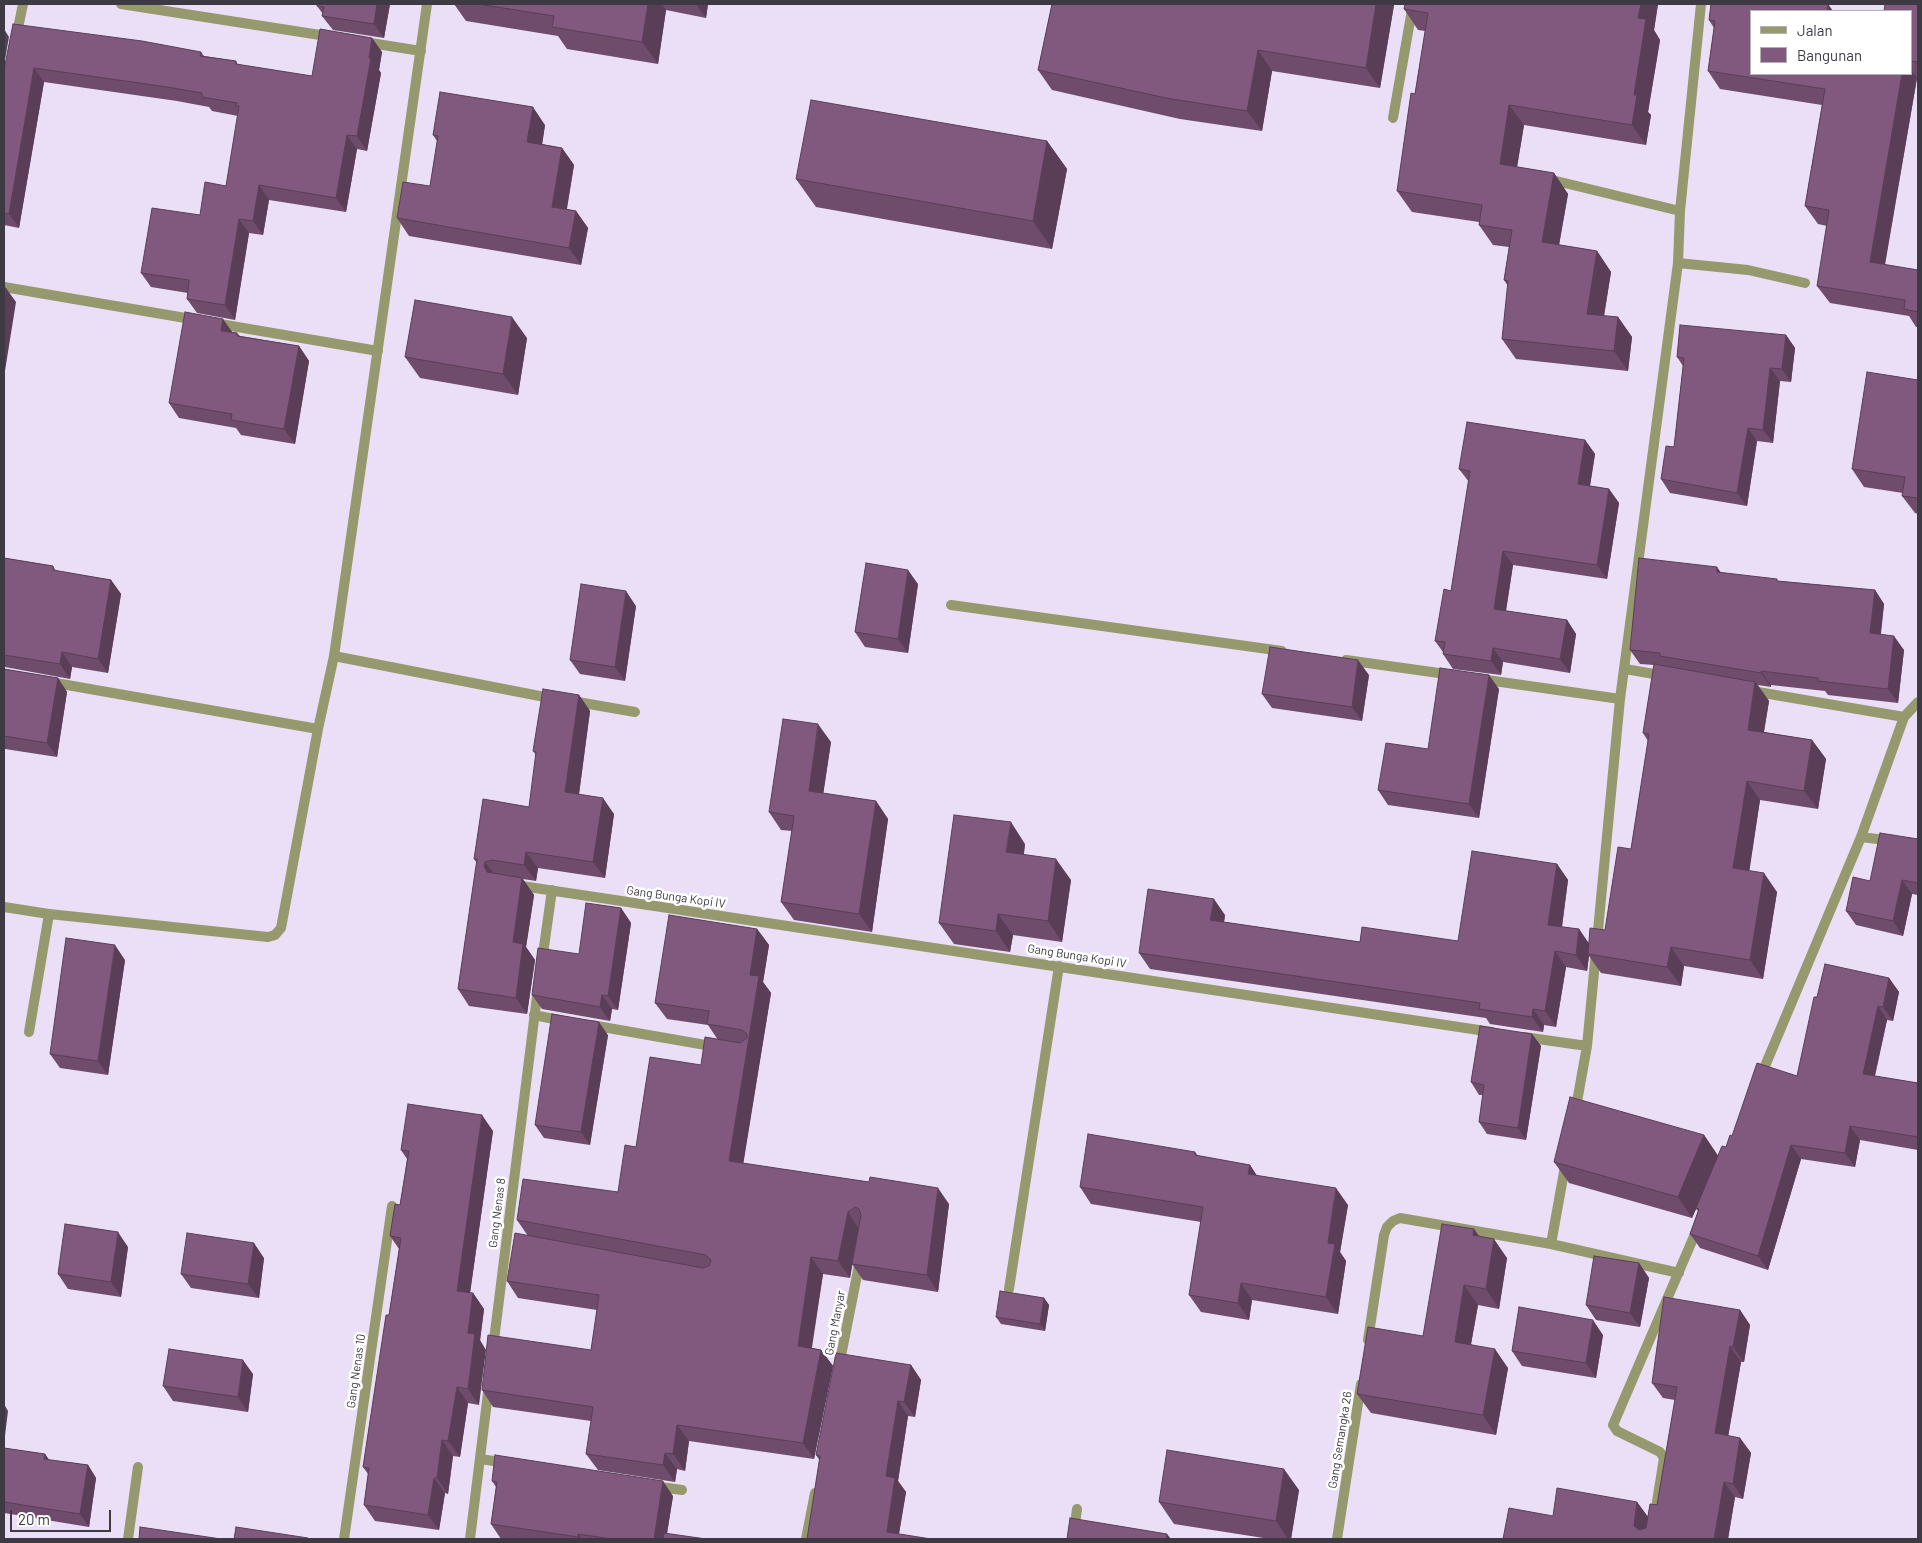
<!DOCTYPE html>
<html>
<head>
<meta charset="utf-8">
<style>
  body { margin:0 }
  #map { position:relative; width:1922px; height:1543px; overflow:hidden; background:#eadff6; font-family:Barlow,sans-serif }
  canvas { display:block }
  .frame { position:absolute; inset:0; border:5px solid #3e3a43; pointer-events:none }
  .legend { position:absolute; left:1750px; top:10px; width:162px; height:65px; box-sizing:border-box; background:#fff; border:1px solid #b2b0b4; margin:0; padding:6px 9px; list-style:none; font-size:15px; color:#3e3a43 }
  .legend li { display:flex; align-items:center; gap:10px; height:25px }
  .legend b { width:25px; border:1px solid #b2b0b4 }
  .scale { position:absolute; left:10px; top:1510px; width:101px; height:22px; box-sizing:border-box; border:2px solid #3e3a43; border-top:0; padding-left:6px; font-size:15px; line-height:18px; white-space:nowrap; color:#3e3a43; -webkit-text-stroke:4px #fff; paint-order:stroke }
</style>
</head>
<body>
<div id="map">
<canvas width="1922" height="1543"></canvas>
<div class="frame"></div>
<ul class="legend">
<li><b style="height:6px;background:#96996e"></b>Jalan</li>
<li><b style="height:14px;background:#81587e"></b>Bangunan</li>
</ul>
<div class="scale">20 m</div>
</div>
<script>
const ctx = document.querySelector('canvas').getContext('2d');
ctx.lineJoin = 'round';
const poly = rows => new Path2D(rows.map(r => 'M' + r).join(''));
function stroke(path, color, width, dash) { ctx.strokeStyle = color; ctx.lineWidth = width; ctx.lineCap = dash ? 'butt' : 'round'; ctx.setLineDash(dash || []); ctx.stroke(path); }
function fillPath(path, color) { ctx.fillStyle = color; ctx.fill(path, 'evenodd'); }
function drawText(font, color, halo, rows, align = 'center') {
  ctx.font = font + ' Barlow,sans-serif'; ctx.lineWidth = 5; ctx.setLineDash([]); ctx.textBaseline = 'middle'; ctx.strokeStyle = halo; ctx.fillStyle = color; for (const [text, x, y, turn = 0] of rows) {
    ctx.save(); ctx.translate(x, y); ctx.rotate((+turn || 0) * Math.PI / 180); ctx.textAlign = isNaN(turn) ? turn : align; if (halo) ctx.strokeText(text, 0, 0); ctx.fillText(text, 0, 0); ctx.restore();
  }
}
const lane = poly([
  [1678,263,1748,270,1805,283],
  [334,656,555,699],
  [572,701,635,712],
  [29,1032,49,914]
]);
const street = poly([
  [121,4,333,37],
  [16,38,23,4],
  [364,42,421,51],
  [1393,118,1413,4],
  [1548,179,1680,211],
  [4,287,197,320],
  [214,323,378,351],
  [951,605,1282,651],
  [1346,660,1453,675],
  [1625,669,1666,676],
  [1480,679,1620,699],
  [50,682,318,729],
  [1752,691,1904,717],
  [1861,837,1918,844],
  [515,885,1492,1032],
  [4,907,49,914,268,937,275,935,281,928,318,729,334,656,427,4],
  [542,961,552,890],
  [534,1015,564,1021],
  [591,1025,717,1047],
  [1524,1037,1587,1046],
  [1760,1078,1861,837,1904,717,1918,702],
  [1575,1113,1587,1046,1620,699,1678,263,1680,211,1701,4],
  [1551,1244,1679,1273],
  [1009,1289,1059,966],
  [1368,1340,1384,1235,1387,1227,1393,1221,1400,1218,1551,1244,1566,1161],
  [493,1348,538,988],
  [839,1366,860,1260],
  [480,1459,508,1463],
  [653,1486,682,1490],
  [128,1539,138,1467],
  [344,1539,392,1206],
  [470,1539,489,1385],
  [806,1539,815,1493],
  [1073,1539,1077,1509],
  [1337,1539,1361,1384],
  [1651,1539,1664,1458,1660,1452,1617,1431,1613,1425,1698,1227]
]);
const wall = poly([
  [390,4,384,38,333,30,322,16,323,14,317,6],
  [454,4,708,4,706,18,666,10,658,64,567,49,558,36,466,21],
  [1052,4,1393,4,1394,5,1380,88,1272,71,1262,131,1180,119,1052,90,1038,70],
  [1405,4,1658,4,1654,30,1660,40,1648,112,1651,115,1646,145,1524,125,1517,167,1554,173,1568,194,1559,245,1597,251,1611,272,1604,316,1618,317,1632,337,1628,371,1516,359,1502,339,1508,286,1504,280,1509,247,1493,245,1479,225,1479,222,1412,212,1397,191,1415,94,1425,31,1418,30,1404,9],
  [1711,4,1751,74,1911,74,1911,11,1918,4,1918,78,1917,78,1885,265,1918,270,1918,327,1916,327,1909,316,1830,303,1817,286,1827,226,1818,224,1805,206,1822,105,1720,89,1708,71,1714,28,1709,20],
  [372,38,382,52,379,70,381,73,367,151,357,149,346,212,269,200,263,235,249,233,235,320,197,313,187,299,188,293,151,287,141,273,200,215,226,186,238,116,212,111,209,107,177,101,44,82,19,228,4,225,4,70,201,52,204,56,236,61,238,65,312,76],
  [545,125,542,144,562,148,574,165,567,209,576,211,588,228,581,265,409,236,397,218,430,186,437,141,433,135],
  [1047,141,1067,169,1052,249,816,207,796,179],
  [233,332,237,333,240,336,299,346,309,361,295,444,241,435,236,428,179,418,169,403],
  [1786,335,1795,348,1791,382,1780,381,1773,443,1757,441,1747,506,1670,493,1661,479,1674,447,1683,366,1677,357],
  [527,338,518,395,420,378,405,357],
  [1918,380,1918,514,1915,513,1902,496,1903,493,1864,487,1852,469],
  [1585,440,1595,454,1590,486,1609,489,1619,503,1607,579,1513,565,1506,611,1567,620,1576,634,1570,673,1503,662,1501,675,1453,669,1443,654,1443,652,1435,641,1451,591,1469,482,1459,469],
  [4,558,53,566,56,571,111,580,121,594,108,673,72,667,70,679,5,667,4,668],
  [1722,573,1779,581,1875,590,1884,604,1881,634,1904,650,1898,703,1828,695,1825,691,1771,685,1771,687,1758,685,1769,701,1764,732,1812,740,1826,759,1818,809,1760,800,1749,870,1777,892,1763,979,1684,966,1681,986,1601,973,1589,956,1587,971,1566,967,1556,1027,1544,1025,1543,1032,1490,1024,1486,1018,1150,969,1139,953,1225,915,1224,922,1360,942,1458,941,1557,864,1568,880,1562,927,1579,929,1589,944,1605,930,1631,849,1648,741,1643,733,1654,665,1640,664,1630,650],
  [918,584,908,653,865,647,855,632],
  [636,606,625,681,580,674,570,660],
  [4,669,58,678,67,692,57,757,5,749,4,755],
  [1369,675,1362,721,1272,708,1262,694],
  [1499,689,1479,818,1388,805,1378,790,1428,749],
  [579,695,590,711,579,794,614,814,605,878,538,868,536,881,523,879,534,895,526,947,535,960,527,1014,469,1006,458,989,477,863,474,859,529,807,536,755,533,751],
  [831,742,823,794,876,801,888,819,872,932,794,920,781,902,792,831,781,830,769,812],
  [1918,839,1918,895,1912,894,1903,936,1856,925,1846,911,1870,881],
  [1025,844,1024,854,1071,880,1062,942,1013,935,1010,952,954,944,939,923],
  [621,908,631,923,618,1010,612,1009,610,1021,542,1009,532,995,579,954],
  [757,929,769,945,763,982,771,993,743,1163,949,1204,938,1292,863,1280,852,1264,850,1278,823,1274,812,1348,821,1350,833,1366,814,1459,689,1441,685,1471,677,1469,675,1482,598,1470,586,1454,591,1421,493,1407,482,1390,591,1350,597,1310,518,1298,507,1281,528,1236,517,1220,618,1192,636,1147,701,1065,718,1040,708,1025,667,1019,655,1003],
  [125,960,108,1075,60,1068,50,1054],
  [1889,978,1899,992,1893,1021,1887,1020,1875,1076,1918,1083,1918,1150,1860,1140,1855,1167,1801,1159,1768,1270,1700,1248,1690,1234,1698,1211,1696,1209,1692,1218,1569,1183,1554,1162,1704,1135,1718,1156,1726,1147,1732,1136,1797,1076,1817,997],
  [1532,1034,1541,1046,1526,1140,1487,1134,1479,1122,1483,1095,1479,1095,1471,1082],
  [608,1035,590,1145,544,1138,535,1125],
  [493,1131,470,1293,473,1293,484,1309,480,1341,479,1405,468,1403,460,1457,453,1456,448,1494,445,1493,439,1530,375,1521,364,1505,368,1474,363,1467,389,1315,399,1249,390,1236,400,1205,407,1159,401,1150],
  [1195,1152,1198,1156,1250,1165,1257,1176,1348,1205,1340,1252,1346,1261,1338,1314,1252,1300,1249,1320,1201,1312,1189,1295,1201,1222,1091,1204,1080,1187],
  [1474,1229,1479,1236,1507,1258,1499,1309,1478,1305,1471,1344,1508,1368,1496,1435,1371,1413,1357,1394,1423,1336],
  [128,1247,121,1297,68,1289,58,1274],
  [264,1258,259,1298,191,1288,181,1274],
  [1639,1263,1649,1278,1640,1327,1596,1320,1586,1305],
  [1044,1298,1049,1305,1045,1331,1001,1324,996,1317],
  [1740,1310,1750,1325,1744,1362,1741,1362,1728,1436,1740,1438,1751,1453,1743,1499,1735,1497,1728,1539,1553,1516,1637,1502,1648,1517,1657,1505,1675,1400,1663,1398,1652,1383],
  [1603,1335,1596,1378,1522,1366,1512,1351],
  [911,1365,921,1380,915,1417,908,1416,898,1481,906,1492,899,1534,807,1539,820,1461,816,1455],
  [253,1374,248,1412,173,1401,163,1386],
  [4,1448,45,1454,49,1460,88,1465,96,1478,89,1527,4,1513],
  [492,1481,673,1496,667,1534,706,1539,501,1539,491,1524,496,1487],
  [1299,1490,1291,1539,1270,1539,1174,1524,1159,1502]
]);
const shadedWall = poly([
  [377,4,390,4,384,38,374,24],
  [648,4,662,4,666,10,658,64,642,42],
  [696,4,708,4,706,18],
  [1376,4,1393,4,1394,5,1380,88,1366,68],
  [1641,4,1658,4,1654,30,1660,40,1648,112,1651,115,1646,145,1632,125,1638,18],
  [1828,4,1833,11,1827,11],
  [4,29,9,37,4,65],
  [372,38,382,52,379,70,381,73,367,151,357,136],
  [1258,50,1272,71,1262,131,1247,111],
  [34,68,44,82,19,228,9,214],
  [1911,69,1917,78,1882,280,1870,262,1902,74,1911,74],
  [1509,105,1524,125,1514,185,1500,164],
  [533,107,545,125,540,159,527,142],
  [347,135,357,149,346,212,336,198],
  [1047,141,1067,169,1052,249,1033,221],
  [562,148,574,165,564,224,552,207],
  [1554,173,1568,194,1556,262,1542,242],
  [259,185,269,200,263,235,253,221],
  [576,211,588,228,581,265,569,248],
  [239,219,249,233,235,320,225,305],
  [1597,251,1611,272,1601,334,1587,314],
  [6,288,16,302,4,377,4,301],
  [512,317,527,338,518,395,503,374],
  [1618,317,1632,337,1628,371,1614,351],
  [223,319,233,333,221,331],
  [1786,335,1795,348,1791,382,1782,369],
  [299,346,309,361,295,444,284,429],
  [1770,368,1780,381,1773,443,1763,430],
  [1748,428,1757,441,1747,506,1737,493],
  [1585,440,1595,454,1588,498,1578,484],
  [1609,489,1619,503,1607,579,1597,565],
  [1503,551,1513,565,1504,623,1494,609],
  [1717,567,1727,581,1717,572],
  [908,570,918,584,908,653,898,639],
  [111,580,121,594,108,673,98,659],
  [1875,590,1884,604,1879,647,1870,633],
  [626,591,636,606,625,681,615,667],
  [1567,620,1576,634,1570,673,1560,659],
  [1894,636,1904,650,1898,703,1888,689],
  [1493,648,1503,662,1501,675,1491,661],
  [62,652,72,667,70,679,60,664],
  [1358,660,1369,675,1362,721,1352,707],
  [1761,671,1771,685,1771,687,1761,673],
  [1489,675,1499,689,1479,818,1469,804],
  [58,678,67,692,57,757,47,743],
  [1755,682,1769,701,1761,749,1748,730],
  [579,695,590,711,577,809,565,792],
  [818,724,831,742,821,809,809,791],
  [1812,740,1826,759,1818,809,1804,791],
  [1747,781,1760,800,1747,887,1733,868],
  [603,798,614,814,605,878,593,862],
  [876,801,888,819,872,932,859,914],
  [1011,822,1025,844,1021,873,1006,852],
  [526,852,538,868,536,881,524,865],
  [1056,859,1071,880,1062,942,1048,921],
  [485,862,497,878,487,872,484,866],
  [1557,864,1568,880,1560,941,1548,925],
  [1764,873,1777,892,1763,979,1750,960],
  [522,878,534,895,526,947,535,960,527,1014,516,998,513,942],
  [1902,880,1912,894,1903,936,1893,921],
  [1214,899,1225,915,1222,936,1210,920],
  [621,908,631,923,618,1010,608,996],
  [998,914,1013,935,1010,952,996,931],
  [757,929,769,945,763,982,771,993,741,1178,729,1161,758,985,750,975],
  [1579,929,1590,945,1588,954,1589,956,1587,971,1576,955],
  [115,945,125,960,108,1075,98,1061],
  [1671,947,1684,966,1681,986,1667,967],
  [1555,951,1566,967,1556,1027,1545,1011],
  [1889,978,1899,992,1893,1021,1883,1007],
  [602,995,612,1009,610,1021,600,1007],
  [1878,1006,1887,1020,1872,1088,1863,1074],
  [1533,1009,1544,1025,1543,1032,1532,1017],
  [599,1022,608,1035,590,1145,581,1132],
  [1532,1034,1541,1046,1526,1140,1518,1128],
  [482,1115,493,1131,468,1307,457,1291],
  [1850,1126,1860,1140,1855,1167,1845,1153],
  [1704,1135,1719,1157,1692,1218,1678,1197],
  [1791,1145,1801,1159,1768,1270,1758,1256],
  [1250,1165,1261,1182,1248,1174],
  [938,1188,949,1204,938,1292,927,1275],
  [1336,1188,1348,1205,1340,1252,1346,1261,1338,1314,1326,1297,1328,1243],
  [848,1212,859,1229,850,1278,838,1261],
  [1474,1229,1487,1248,1473,1235],
  [118,1232,128,1247,121,1297,111,1282],
  [1494,1239,1507,1258,1499,1309,1486,1289],
  [254,1243,264,1258,259,1298,248,1284],
  [811,1257,823,1274,809,1362,798,1346],
  [1639,1263,1649,1278,1640,1327,1630,1313],
  [1241,1283,1252,1300,1249,1320,1238,1303],
  [1464,1285,1478,1305,1468,1361,1455,1342],
  [473,1293,484,1309,480,1340,486,1350,479,1405,468,1389,468,1333],
  [1044,1298,1049,1305,1045,1331,1040,1324],
  [1740,1310,1750,1325,1744,1362,1733,1347],
  [1593,1320,1603,1335,1596,1378,1586,1363],
  [1730,1346,1741,1362,1726,1449,1715,1433],
  [1495,1349,1508,1368,1496,1435,1483,1415],
  [821,1350,833,1366,814,1459,803,1443],
  [243,1360,253,1374,248,1412,238,1397],
  [911,1365,921,1380,915,1417,904,1402],
  [457,1387,468,1403,460,1457,448,1441],
  [898,1401,908,1416,898,1481,906,1492,898,1539,887,1532,886,1476],
  [4,1404,8,1411,4,1444],
  [677,1425,689,1441,685,1471,673,1454],
  [1740,1438,1751,1453,1743,1499,1733,1484],
  [442,1440,453,1456,448,1494,437,1478],
  [665,1453,677,1469,675,1482,663,1465],
  [45,1454,54,1467,44,1459],
  [88,1465,96,1478,89,1527,80,1514],
  [1284,1469,1299,1490,1291,1539,1288,1539,1276,1521],
  [434,1478,445,1493,439,1530,428,1515],
  [663,1481,673,1496,666,1539,654,1539],
  [1724,1482,1735,1497,1728,1539,1714,1539],
  [1637,1502,1648,1517,1645,1539,1634,1526],
  [578,1534,582,1539,579,1539,578,1537],
  [1167,1534,1171,1539,1166,1539]
]);
const building = poly([
  [317,4,377,4,374,24,322,16,324,7,317,6,317,4],
  [478,4,648,4,642,42,552,27,554,16,478,4],
  [1052,4,1376,4,1366,68,1258,50,1247,111,1166,98,1038,70,1052,4],
  [1405,4,1641,4,1638,18,1646,19,1634,95,1637,95,1632,125,1509,105,1500,164,1554,173,1542,242,1597,251,1587,314,1618,317,1614,351,1502,339,1508,281,1504,280,1512,230,1479,225,1482,205,1397,191,1411,93,1415,94,1428,13,1404,9,1405,4],
  [1711,4,1828,4,1827,11,1751,11,1751,74,1902,74,1870,262,1918,270,1918,312,1904,309,1905,300,1817,286,1829,210,1805,206,1825,89,1708,71,1715,21,1709,20,1711,4],
  [1885,4,1918,4,1918,62,1911,61,1911,11,1884,11,1885,4],
  [13,24,142,41,201,52,200,56,236,61,236,64,312,76,320,29,372,38,369,58,371,58,357,136,347,135,336,198,259,185,253,221,239,219,225,305,187,299,189,280,141,273,152,208,200,215,205,182,226,186,239,106,236,106,237,103,202,97,202,93,167,87,34,68,9,214,4,213,4,70,13,24],
  [440,92,533,107,527,142,562,148,552,207,576,211,569,248,397,218,403,182,430,186,438,136,433,135,440,92],
  [811,100,1047,141,1033,221,796,179,811,100],
  [4,288,6,288,4,301,4,288],
  [415,300,512,317,503,374,405,357,415,300],
  [185,312,223,319,221,331,237,333,237,336,299,346,284,429,231,420,232,414,169,403,185,312],
  [1680,325,1786,335,1782,369,1770,368,1763,430,1748,428,1737,493,1661,479,1666,446,1674,447,1684,358,1677,357,1680,325],
  [1867,372,1918,380,1918,498,1902,496,1905,477,1852,469,1867,372],
  [1467,422,1585,440,1578,484,1609,489,1597,565,1503,551,1494,609,1567,620,1560,659,1493,648,1491,661,1443,654,1445,642,1435,641,1444,589,1451,591,1470,471,1459,469,1467,422],
  [4,558,53,566,53,570,111,580,98,659,62,652,60,664,4,655,4,558],
  [1639,558,1717,567,1717,572,1777,579,1777,581,1875,590,1870,633,1894,636,1888,689,1818,681,1818,678,1761,671,1761,673,1660,656,1660,653,1630,650,1639,558],
  [866,563,908,570,898,639,855,632,866,563],
  [581,584,626,591,615,667,570,660,581,584],
  [1270,647,1358,660,1352,707,1262,694,1270,647],
  [1654,664,1755,682,1748,730,1812,740,1804,791,1747,781,1733,868,1764,873,1750,960,1671,947,1667,967,1588,954,1590,928,1605,930,1618,847,1631,849,1649,734,1643,733,1654,664],
  [1440,668,1489,675,1469,804,1378,790,1386,743,1428,749,1440,668],
  [4,669,58,678,47,743,4,736,4,669],
  [543,689,579,695,565,792,603,798,593,862,526,852,524,865,492,860,485,862,484,866,487,872,522,878,513,942,523,944,516,998,458,989,477,859,474,859,483,799,529,807,536,752,533,751,543,689],
  [783,719,818,724,809,791,876,801,859,914,781,902,794,816,769,812,783,719],
  [954,815,1011,822,1006,852,1056,859,1048,921,998,914,996,931,939,923,954,815],
  [1880,833,1918,839,1918,883,1902,880,1893,921,1846,911,1853,877,1870,881,1880,833],
  [1472,851,1557,864,1548,925,1579,929,1576,955,1555,951,1545,1011,1533,1009,1532,1017,1479,1009,1480,1003,1139,953,1148,889,1214,899,1210,920,1360,942,1362,927,1458,941,1472,851],
  [586,903,621,908,608,996,602,995,600,1007,532,995,538,948,579,954,586,903],
  [669,915,757,929,750,975,759,976,729,1161,869,1182,870,1177,938,1188,927,1275,852,1264,861,1215,859,1209,855,1207,848,1212,838,1261,811,1257,798,1346,821,1350,803,1443,677,1425,673,1454,665,1453,663,1465,586,1454,593,1407,482,1390,488,1335,591,1350,599,1295,507,1281,515,1233,703,1268,709,1266,711,1260,706,1255,517,1220,523,1179,618,1192,625,1145,636,1147,650,1057,701,1065,705,1037,740,1043,747,1038,747,1034,742,1030,707,1024,709,1011,655,1003,669,915],
  [66,938,115,945,98,1061,50,1054,66,938],
  [1825,964,1889,978,1883,1007,1878,1006,1863,1074,1918,1083,1918,1137,1850,1126,1845,1153,1791,1145,1758,1256,1690,1234,1699,1209,1696,1208,1722,1146,1726,1147,1730,1135,1732,1136,1757,1063,1797,1076,1814,997,1817,997,1825,964],
  [552,1014,599,1022,581,1132,535,1125,552,1014],
  [1480,1026,1532,1034,1518,1128,1479,1122,1484,1085,1471,1082,1480,1026],
  [1570,1097,1704,1135,1678,1197,1554,1162,1570,1097],
  [408,1104,482,1115,457,1291,473,1293,468,1333,475,1334,468,1389,457,1387,448,1441,442,1440,437,1478,434,1478,428,1515,364,1505,369,1468,363,1467,386,1315,389,1315,401,1238,390,1236,395,1204,400,1205,409,1151,401,1150,408,1104],
  [1088,1134,1195,1152,1195,1155,1250,1165,1248,1174,1336,1188,1328,1243,1335,1244,1326,1297,1241,1283,1238,1303,1189,1295,1203,1207,1080,1187,1088,1134],
  [65,1224,118,1232,111,1282,58,1274,65,1224],
  [1442,1224,1474,1229,1473,1235,1494,1239,1486,1289,1464,1285,1455,1342,1495,1349,1483,1415,1357,1394,1368,1327,1423,1336,1442,1224],
  [187,1233,254,1243,248,1284,181,1274,187,1233],
  [1594,1256,1639,1263,1630,1313,1586,1305,1594,1256],
  [1000,1291,1044,1298,1040,1324,996,1317,1000,1291],
  [1664,1297,1740,1310,1733,1347,1730,1346,1715,1433,1740,1438,1733,1484,1724,1482,1714,1539,1503,1539,1509,1508,1553,1516,1557,1488,1637,1502,1634,1526,1639,1530,1646,1528,1650,1504,1657,1505,1677,1387,1652,1383,1664,1297],
  [1519,1307,1593,1320,1586,1363,1512,1351,1519,1307],
  [169,1349,243,1360,238,1397,163,1386,169,1349],
  [836,1353,911,1365,904,1402,898,1401,886,1476,895,1478,887,1532,931,1539,807,1539,820,1456,816,1455,836,1353],
  [4,1448,45,1454,44,1459,88,1465,80,1514,4,1502,4,1448],
  [1167,1450,1284,1469,1276,1521,1159,1502,1167,1450],
  [495,1455,663,1481,654,1539,612,1539,578,1534,578,1537,491,1524,497,1482,492,1481,495,1455],
  [1070,1518,1167,1534,1166,1539,1067,1539,1070,1518],
  [140,1527,221,1539,139,1539,140,1527],
  [236,1527,308,1538,307,1539,234,1539,236,1527],
  [664,1533,706,1539,663,1539,664,1533]
]);
const streetNames = [
  ["Gang Bunga Kopi IV",676,897,8],
  ["Gang Bunga Kopi IV",1077,956,9],
  ["Gang Nenas 8",497,1213,-83],
  ["Gang Manyar",835,1323,-79],
  ["Gang Nenas 10",356,1371,-82],
  ["Gang Semangka 26",1340,1440,-81]
];
stroke(lane, '#96996e', 10);
stroke(street, '#96996e', 10);
fillPath(wall, '#6f4c6c');
fillPath(shadedWall, '#5a3e58');
fillPath(building, '#81587e');
stroke(building, '#5a3e58', 1);
drawText('12px', '#3e3a43', '#fff', streetNames);
</script>
</body>
</html>
